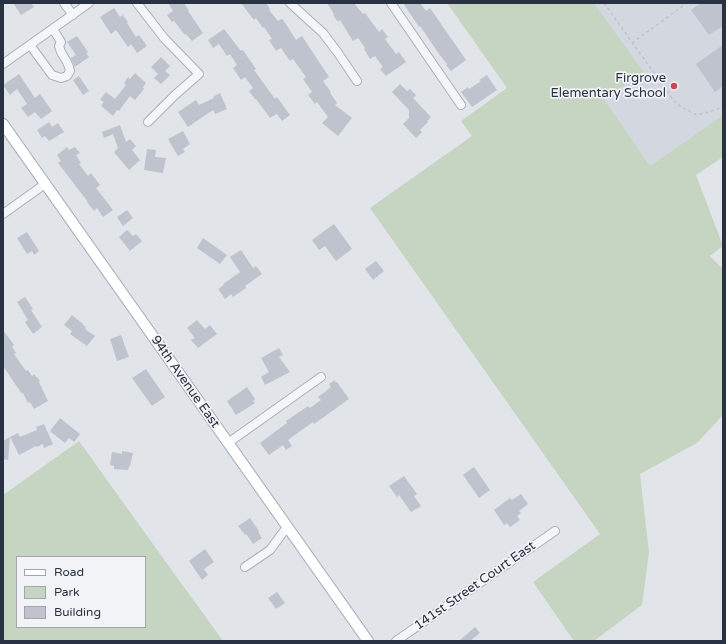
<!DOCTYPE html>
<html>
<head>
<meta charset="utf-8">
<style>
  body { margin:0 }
  #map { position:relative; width:726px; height:644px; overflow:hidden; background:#e1e5ea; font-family:"Varela Round",sans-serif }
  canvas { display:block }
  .frame { position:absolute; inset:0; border:4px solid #293242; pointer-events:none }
  .legend { position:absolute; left:16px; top:556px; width:130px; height:72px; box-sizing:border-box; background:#f1f3f7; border:1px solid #a1a6af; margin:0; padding:5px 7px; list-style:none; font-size:12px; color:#293242 }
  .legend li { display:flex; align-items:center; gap:8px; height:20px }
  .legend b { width:20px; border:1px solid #a1a6af }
</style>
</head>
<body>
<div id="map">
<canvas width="726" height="644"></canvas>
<div class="frame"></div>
<ul class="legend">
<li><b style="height:5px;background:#fff"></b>Road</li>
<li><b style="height:11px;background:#c6d4c2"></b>Park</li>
<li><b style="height:11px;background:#bec3cd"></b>Building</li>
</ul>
</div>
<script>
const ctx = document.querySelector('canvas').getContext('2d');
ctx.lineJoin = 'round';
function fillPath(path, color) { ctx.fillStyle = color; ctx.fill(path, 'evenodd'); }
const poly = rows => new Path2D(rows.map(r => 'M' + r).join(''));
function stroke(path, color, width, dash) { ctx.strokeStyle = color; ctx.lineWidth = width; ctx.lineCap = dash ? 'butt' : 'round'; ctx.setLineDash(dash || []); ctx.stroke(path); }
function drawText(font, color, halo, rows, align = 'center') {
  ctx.font = font + ' "Varela Round",sans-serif'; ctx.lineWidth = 3.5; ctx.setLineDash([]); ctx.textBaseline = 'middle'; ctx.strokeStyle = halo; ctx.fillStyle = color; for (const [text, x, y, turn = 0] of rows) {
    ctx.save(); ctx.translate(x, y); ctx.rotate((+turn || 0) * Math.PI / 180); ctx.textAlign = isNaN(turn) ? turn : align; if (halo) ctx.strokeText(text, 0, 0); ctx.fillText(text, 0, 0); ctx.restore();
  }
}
const built = poly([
  [594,3,723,3,723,115,650,166,604,99,644,72]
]);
const green = poly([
  [447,3,594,3,644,72,604,99,650,166,723,115,723,157,696,175,723,246,710,256,723,269,723,415,697,443,640,474,649,552,642,605,594,641,574,641,533,582,600,534,370,208,472,136,461,121,507,88],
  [79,441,168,565,223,641,3,641,3,495],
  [17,557,145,557,145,627,17,627]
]);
const building = poly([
  [13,3,31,3,34,7,21,15],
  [168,3,184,3,189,11,188,11,203,33,192,41,186,34,185,35,174,21,172,22,167,15,173,11],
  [241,3,266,3,270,9,269,10,278,21,282,19,284,21,296,40,302,36,329,77,323,81,331,92,330,93,337,103,335,105,352,118,338,136,322,123,328,117,317,102,315,104,308,95,312,92,303,79,306,77,293,59,290,61,281,48,276,51,269,40,272,39,264,27,263,28,256,18,254,20],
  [327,3,354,3,363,14,365,13,379,32,382,29,388,37,385,39,396,54,399,52,406,62,386,76,380,69,383,67,375,56,370,59,364,49,365,48,358,38,353,41,340,20,338,22,333,15,334,14],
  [403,3,420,3,426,11,430,8,466,60,451,71,446,65,447,64,439,54,420,26,419,27],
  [701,3,723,3,723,26,709,35,691,10],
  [114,8,120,17,123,15,128,22,127,23,136,37,139,35,147,46,137,53,131,44,128,47,116,30,111,34,100,17],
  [224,29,241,51,243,50,256,69,254,70,275,99,277,97,290,115,282,121,277,114,270,118,256,99,255,99,249,91,253,88,245,77,241,80,233,68,237,65,230,54,227,56,219,44,213,48,208,40],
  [77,36,88,52,86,53,89,57,75,67,71,58,76,55,67,42],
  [723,45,723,86,715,92,696,64],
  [161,57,170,66,165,71,170,75,161,84,154,78,158,74,151,67],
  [135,73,146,83,143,87,144,89,135,100,130,96,119,111,117,110,113,116,101,106,104,102,100,100,106,92,115,99,126,85,124,83,128,77,130,79],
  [19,74,35,98,40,94,52,111,41,119,35,112,28,117,21,108,27,104,17,89,10,95,3,85],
  [487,75,497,90,472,107,461,92,468,87,469,89,481,81,479,80],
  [79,76,89,91,83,95,73,80],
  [400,84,407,91,410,89,416,95,413,98,431,117,427,121,428,122,420,130,422,132,416,138,403,124,409,118,409,110,392,92],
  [220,93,227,109,215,114,213,110,188,127,178,112,196,100,199,105,214,98,213,97],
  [49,122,52,127,58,123,64,132,49,141,45,136,42,138,37,130],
  [120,125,126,142,130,139,136,146,132,150,140,160,129,170,114,152,118,148,113,134,104,138,102,132],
  [183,131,190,144,183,149,185,152,178,156,168,139],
  [67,147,69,150,75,147,80,153,76,155,81,163,79,164,88,176,91,173,100,185,96,188,113,210,103,217,97,208,94,211,87,202,88,202,58,163,61,161,57,155],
  [147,149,156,150,155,157,166,158,163,173,144,170],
  [127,210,133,218,123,226,117,217],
  [334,224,352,249,336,261,325,246,319,250,312,240],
  [127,230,133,236,136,234,142,241,130,251,119,237],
  [27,232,39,251,34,255,32,251,27,254,17,238],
  [203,238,227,255,220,264,197,248],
  [241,250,253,268,256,266,262,274,245,286,246,288,233,297,231,294,225,299,218,289,224,285,223,284,240,272,230,257],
  [376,261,384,271,373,280,365,269],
  [25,297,33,309,31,310,42,327,33,334,25,322,28,320,17,302],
  [72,315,83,324,83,325,86,327,85,329,95,336,87,346,70,334,72,331,64,325],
  [197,320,205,329,210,325,217,334,198,348,191,340,195,338,187,328],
  [3,330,14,345,12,347,16,353,14,354,26,371,28,370,32,376,34,374,40,381,39,382,48,401,34,409,30,402,28,403,23,393,22,394,3,366],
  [121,335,129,357,117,361,110,339],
  [279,348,283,355,279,357,290,372,265,385,261,377,269,372,261,358],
  [146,369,165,397,152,406,132,378],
  [335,380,336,383,337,382,349,399,314,424,313,422,288,440,292,446,286,450,283,445,269,455,260,443,287,423,286,421,308,406,310,408,321,400,318,397,331,387,329,384],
  [247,387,255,399,253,401,255,403,236,415,227,401],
  [60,418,80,434,74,442,69,438,65,443,50,431],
  [44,424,53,444,44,448,43,444,37,447,36,446,19,455,10,437,18,433,20,437,37,430,36,427],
  [10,437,8,460,3,459,3,441],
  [122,451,133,453,130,466,129,466,128,470,114,469,114,466,110,465,112,452,122,454],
  [474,467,490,490,479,498,463,475],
  [404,476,417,494,414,496,421,506,411,512,399,495,397,497,389,486],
  [521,494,528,504,519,511,521,513,517,516,520,520,510,527,507,523,504,525,494,510,510,498,512,500],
  [250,518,259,531,258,532,262,538,253,544,246,534,245,535,238,526],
  [205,549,214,562,204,569,208,575,202,580,189,561],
  [277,592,285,603,276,609,268,598],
  [475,627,480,633,470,641,459,641]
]);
const path = poly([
  [604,3,674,101,681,107,697,115,718,109,723,105],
  [632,43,687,3]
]);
const minor = poly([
  [64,3,73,15],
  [137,3,164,38,199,74,175,95,148,122],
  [290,3,323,33,338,53,357,81],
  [391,3,461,105],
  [30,45,52,75,61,78,67,76,70,71,69,67,67,62,61,52,59,46,61,42,53,29],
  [3,64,89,3],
  [3,214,45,184],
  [228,443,321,377],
  [245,567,270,550,287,527],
  [396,641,555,531]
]);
const major = poly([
  [3,124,368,641]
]);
const markers = [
  [674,86,4,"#d04556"]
];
const poiNames = [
  ["Firgrove",666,79],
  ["Elementary School",666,94]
];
const streetNames = [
  ["94th Avenue East",185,382,55],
  ["141st Street Court East",475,586,-35]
];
fillPath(built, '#d3d7df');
fillPath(green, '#c6d4c2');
fillPath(building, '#bec3cd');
stroke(minor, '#aaafb8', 10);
stroke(major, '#a0a8b6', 12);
stroke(path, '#bfc2c9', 1.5, [3, 3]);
stroke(minor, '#f4f5f8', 8);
stroke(major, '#fff', 10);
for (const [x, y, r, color] of markers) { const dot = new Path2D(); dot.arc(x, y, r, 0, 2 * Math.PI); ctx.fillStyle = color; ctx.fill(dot); stroke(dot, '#f1f3f7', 1.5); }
drawText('13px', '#293242', '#f1f3f7', poiNames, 'right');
drawText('13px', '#293242', '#f1f3f7', streetNames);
</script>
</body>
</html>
